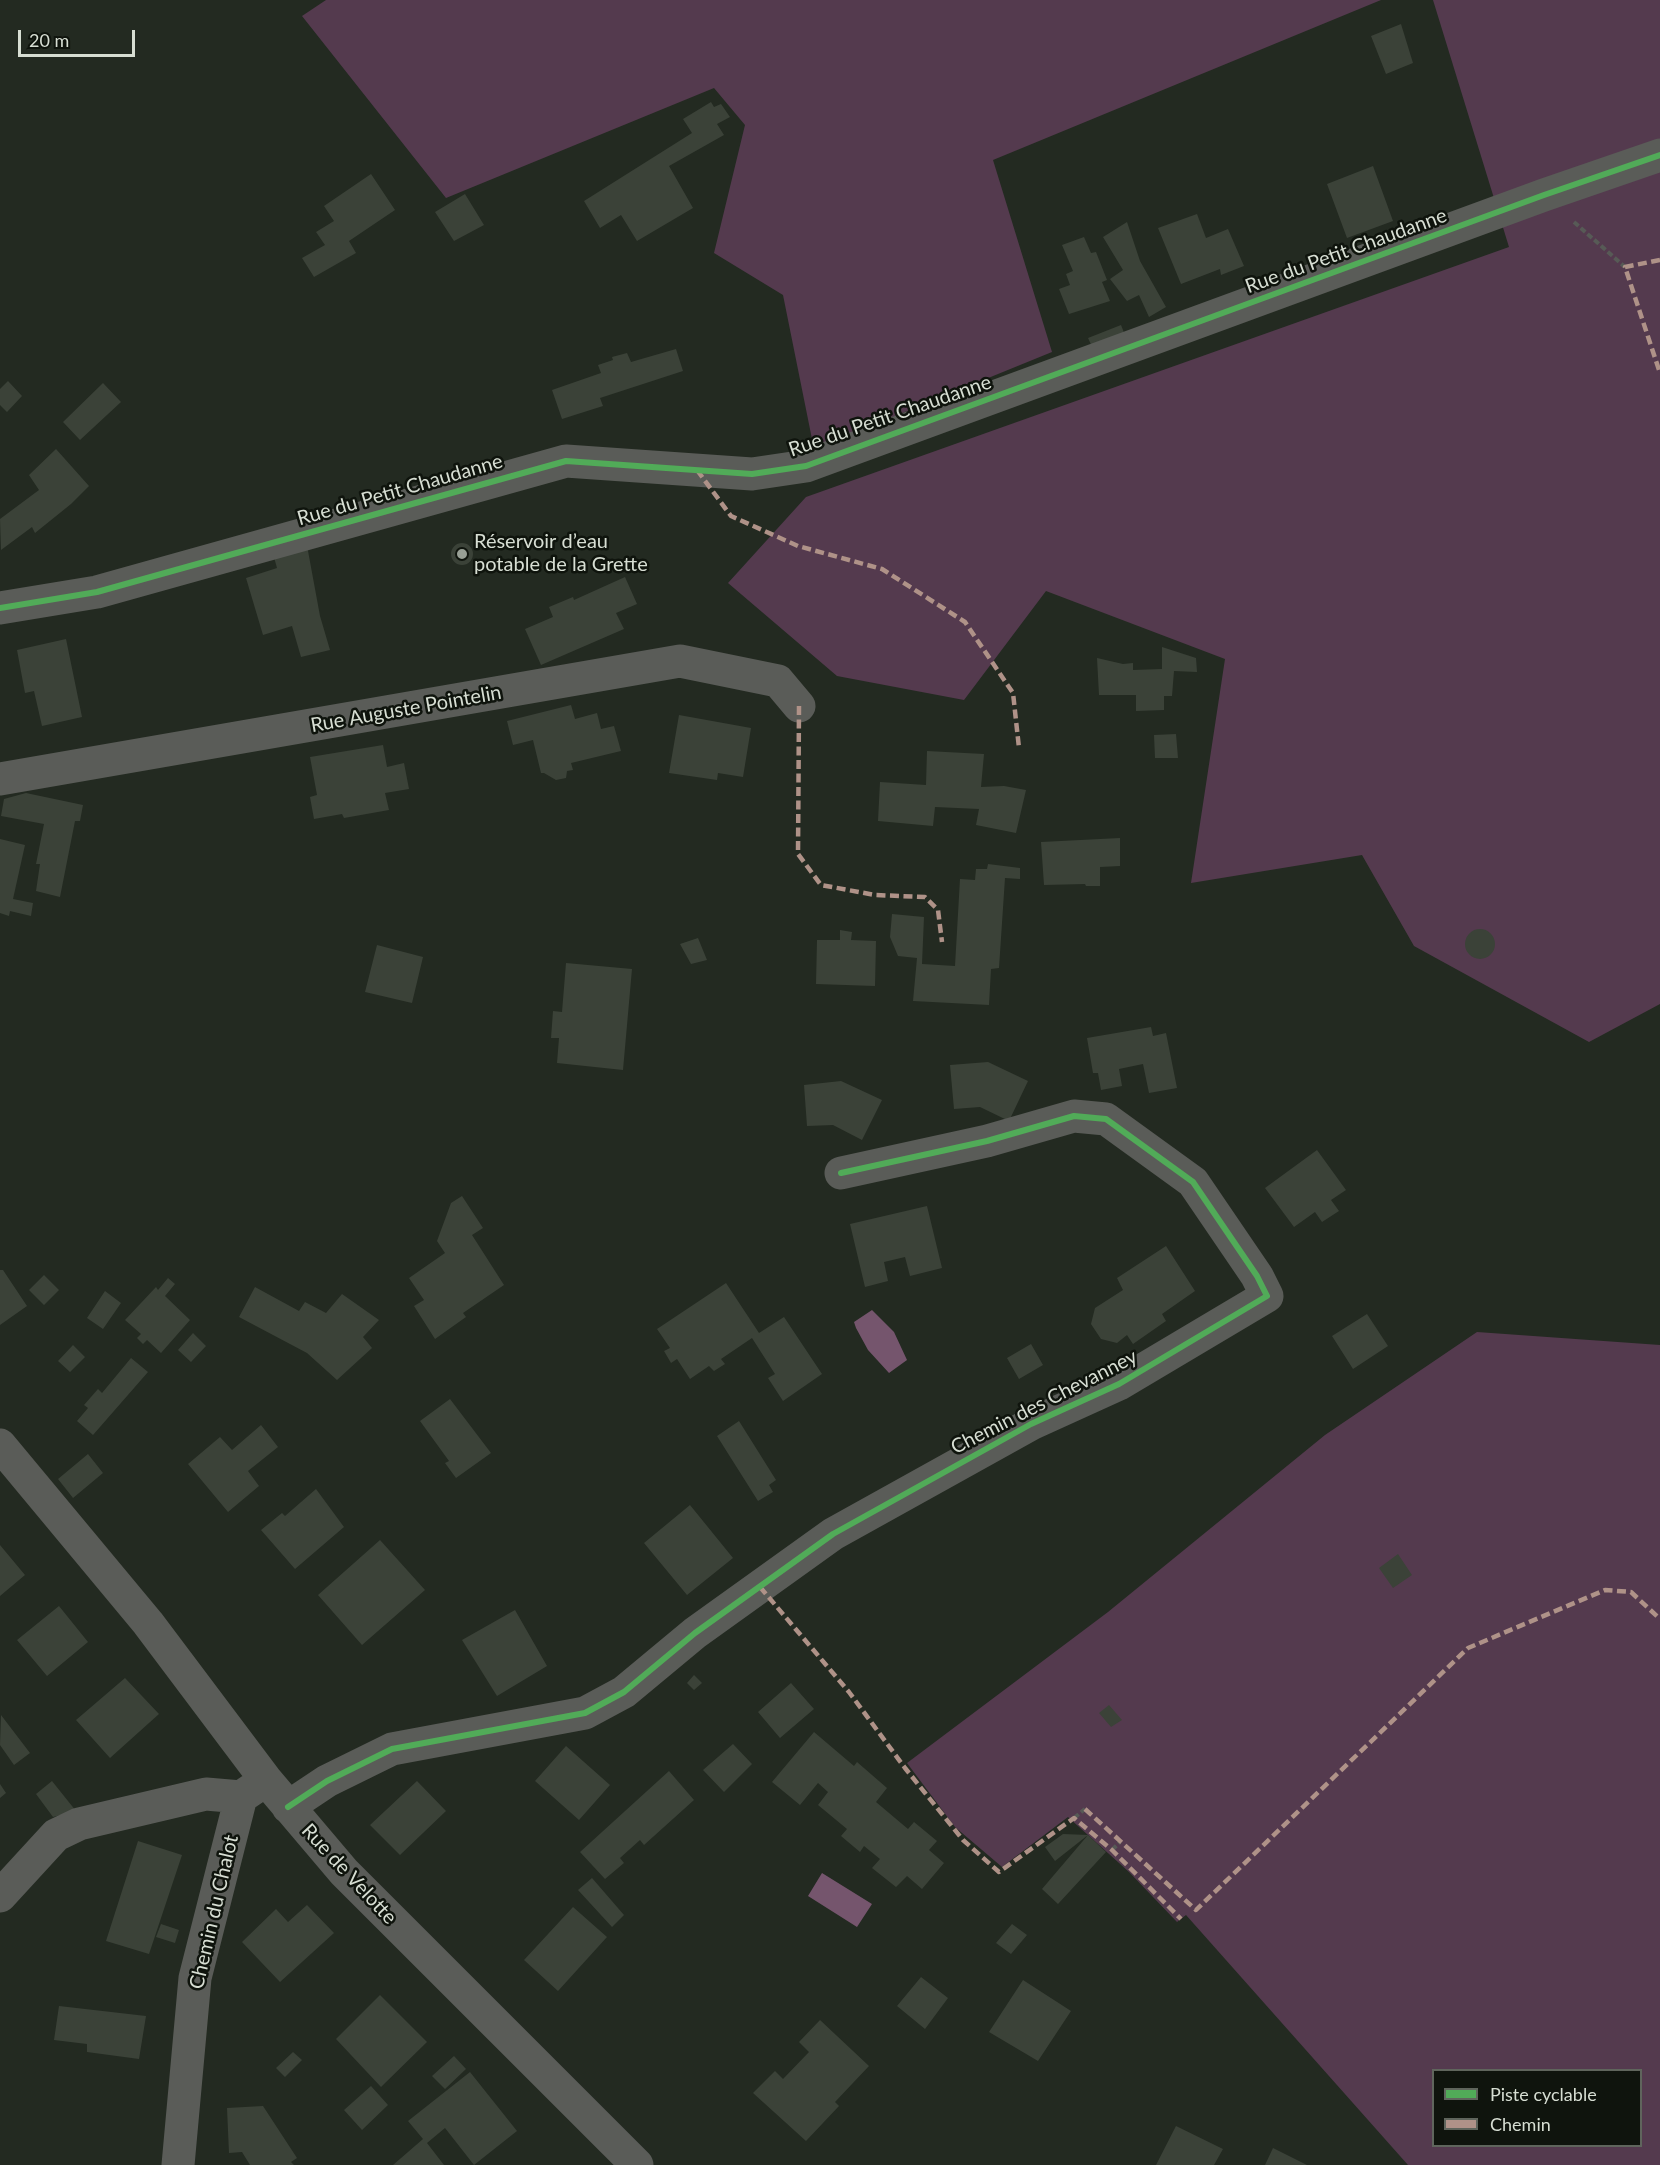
<!DOCTYPE html>
<html>
<head>
<meta charset="utf-8">
<style>
  body { margin:0 }
  #map { position:relative; width:1660px; height:2165px; overflow:hidden; background:#232a21; font-family:Lato,sans-serif }
  canvas { display:block }
  .legend { position:absolute; left:1432px; top:2069px; width:210px; height:78px; box-sizing:border-box; background:#0f140d; border:2px solid #5f655c; margin:0; padding:8px 10px; list-style:none; font-size:18px; color:#d7ded3 }
  .legend li { display:flex; align-items:center; gap:12px; height:30px }
  .legend b { width:30px; border:2px solid #5f655c }
  .scale { position:absolute; left:18px; top:30px; width:117px; height:27px; box-sizing:border-box; border:3px solid #d7ded3; border-top:0; padding-left:8px; font-size:18px; line-height:21px; white-space:nowrap; color:#d7ded3; -webkit-text-stroke:4px #0f140d; paint-order:stroke }
</style>
</head>
<body>
<div id="map">
<canvas width="1660" height="2165"></canvas>
<ul class="legend">
<li><b style="height:8px;background:#51ab58"></b>Piste cyclable</li>
<li><b style="height:8px;background:#af9288"></b>Chemin</li>
</ul>
<div class="scale">20 m</div>
</div>
<script>
const ctx = document.querySelector('canvas').getContext('2d');
ctx.lineJoin = 'round';
function fillPath(path, color) { ctx.fillStyle = color; ctx.fill(path, 'evenodd'); }
const poly = rows => new Path2D(rows.map(r => 'M' + r).join(''));
function stroke(path, color, width, dash) { ctx.strokeStyle = color; ctx.lineWidth = width; ctx.lineCap = dash ? 'butt' : 'round'; ctx.setLineDash(dash || []); ctx.stroke(path); }
function drawText(font, color, halo, rows, align = 'center') {
  ctx.font = font + ' Lato,sans-serif'; ctx.lineWidth = 5; ctx.setLineDash([]); ctx.textBaseline = 'middle'; ctx.strokeStyle = halo; ctx.fillStyle = color; for (const [text, x, y, turn = 0] of rows) {
    ctx.save(); ctx.translate(x, y); ctx.rotate((+turn || 0) * Math.PI / 180); ctx.textAlign = isNaN(turn) ? turn : align; if (halo) ctx.strokeText(text, 0, 0); ctx.fillText(text, 0, 0); ctx.restore();
  }
}
const green = poly([
  [326,0,1381,0,993,160,1052,352,814,449,783,295,714,253,745,125,714,88,446,198,302,16],
  [1433,0,1660,0,1660,1004,1589,1042,1414,946,1362,855,1191,883,1225,659,1046,591,964,700,837,676,728,583,806,497,1509,247],
  [1477,1332,1660,1345,1660,2165,1408,2165,1186,1915,1177,1922,1129,1872,1068,1817,1002,1867,955,1827,907,1763,1108,1612,1325,1435],
  [1434,2070,1640,2070,1640,2146,1434,2146]
]);
const water = poly([
  [872,1310,894,1332,907,1360,889,1373,868,1350,856,1328,854,1322],
  [822,1873,872,1904,857,1927,808,1896]
]);
const building = poly([
  [1401,24,1413,63,1386,74,1371,36],
  [711,102,714,107,721,104,730,117,717,124,724,135,669,166,693,208,637,241,621,215,600,228,584,201,692,133,683,119],
  [1373,166,1393,221,1347,238,1327,184],
  [371,174,395,210,349,241,356,253,314,277,302,258,325,245,316,232,334,221,324,206],
  [465,194,484,225,454,241,435,212],
  [1197,214,1206,238,1228,229,1244,266,1221,275,1220,269,1181,284,1158,228],
  [1127,222,1140,261,1166,307,1149,317,1139,295,1127,301,1110,279,1123,270,1103,237],
  [1084,237,1091,253,1096,252,1107,280,1102,282,1110,301,1069,314,1059,289,1070,285,1066,274,1073,271,1062,245],
  [1121,325,1127,340,1095,353,1088,338],
  [676,349,683,371,600,398,603,406,562,419,552,390,601,373,598,365,613,360,612,357,627,353,631,362],
  [8,381,22,396,7,412,0,405,0,389],
  [103,383,121,402,80,440,63,422],
  [56,449,89,486,71,504,35,533,32,527,1,550,0,519,39,490,29,475],
  [306,540,320,616,330,650,301,657,292,626,263,635,246,578,277,568,272,550],
  '451 554a11 11 0 1 1 22 0a11 11 0 1 1-22 0Z',
  [625,577,637,604,616,613,624,629,541,665,525,629,553,617,549,607,573,597,574,600],
  [66,639,82,717,42,726,34,691,25,693,17,650],
  [1162,647,1196,658,1197,672,1174,671,1172,696,1164,696,1164,710,1136,711,1136,695,1099,695,1097,658,1123,664,1133,663,1133,670,1162,669],
  [571,705,575,719,597,713,601,729,614,726,621,751,571,763,573,770,567,771,566,778,556,780,544,773,541,773,533,740,513,745,507,721],
  [679,715,751,728,743,777,718,773,717,780,669,773],
  [1176,734,1178,758,1155,758,1154,735],
  [383,745,387,767,404,763,409,789,385,793,389,810,344,818,342,814,314,819,310,797,317,795,310,757],
  [927,751,984,754,981,787,1004,786,1026,790,1016,833,976,825,979,809,935,807,933,826,878,821,880,782,926,785],
  [26,793,83,805,80,821,75,821,60,897,36,891,40,864,36,864,44,824,1,816,4,799],
  [1120,838,1120,866,1100,867,1100,886,1086,886,1085,884,1044,885,1041,842],
  [0,839,25,845,13,899,33,903,31,916,10,911,9,916,0,913],
  [988,864,1020,868,1020,879,1005,878,999,968,991,969,989,1005,913,1001,917,958,898,956,890,937,892,914,924,917,922,964,955,966,960,879,975,880,976,869,987,869],
  '1465 944a15 15 0 1 1 30 0a15 15 0 1 1-30 0Z',
  [840,930,852,932,851,940,876,941,875,986,816,984,817,940,840,940],
  [698,938,707,960,691,964,680,944],
  [377,945,423,957,412,1003,365,992],
  [566,963,632,969,623,1070,557,1063,559,1038,551,1038,553,1011,562,1012],
  [1151,1027,1153,1036,1166,1033,1177,1088,1149,1093,1143,1064,1119,1069,1122,1086,1101,1090,1098,1073,1093,1073,1087,1038],
  [988,1062,1028,1081,1009,1121,980,1107,954,1109,950,1065],
  [841,1081,882,1100,862,1140,833,1125,807,1126,804,1085],
  [1317,1150,1346,1190,1331,1200,1339,1211,1322,1222,1315,1212,1294,1227,1265,1188],
  [462,1196,483,1228,472,1235,504,1285,463,1313,466,1317,435,1339,414,1306,424,1300,409,1278,445,1253,437,1241,451,1203],
  [927,1206,942,1268,910,1276,905,1257,884,1262,888,1281,865,1287,850,1224],
  [1166,1246,1195,1291,1162,1314,1166,1321,1133,1344,1127,1335,1117,1343,1101,1339,1091,1324,1095,1308,1123,1290,1117,1278],
  [0,1270,3,1270,27,1306,0,1325],
  [44,1275,59,1290,44,1305,29,1290],
  [168,1278,175,1284,165,1296,190,1320,161,1353,147,1340,143,1344,137,1338,141,1334,125,1320,156,1287,158,1290],
  [726,1283,759,1333,784,1317,822,1374,783,1401,768,1378,775,1374,752,1338,721,1359,725,1364,714,1371,709,1366,690,1379,677,1359,671,1363,664,1351,670,1348,657,1329],
  [255,1287,299,1311,305,1302,326,1313,342,1294,379,1320,363,1337,372,1348,337,1380,307,1353,239,1317],
  [105,1291,121,1303,103,1329,87,1318],
  [1367,1314,1388,1346,1353,1369,1332,1336],
  [193,1333,206,1346,191,1362,178,1350],
  [1031,1344,1043,1365,1019,1379,1007,1358],
  [73,1345,85,1357,70,1372,58,1361],
  [131,1358,148,1372,93,1435,77,1421,88,1408,84,1405,98,1389,102,1393],
  [450,1399,491,1453,456,1478,445,1463,449,1461,420,1421],
  [739,1421,776,1480,769,1485,773,1492,758,1501,717,1436],
  [261,1425,278,1447,248,1471,259,1486,228,1512,188,1464,220,1437,232,1450],
  [88,1454,103,1473,73,1498,58,1479],
  [316,1489,344,1527,295,1569,261,1530,282,1513,285,1516],
  [690,1505,733,1558,687,1595,644,1543],
  [380,1540,425,1590,362,1645,318,1595],
  [0,1545,25,1575,0,1596],
  [1398,1554,1412,1575,1393,1588,1379,1568],
  [59,1606,88,1642,47,1676,17,1640],
  [515,1610,547,1666,497,1696,462,1640],
  [694,1675,702,1683,694,1690,687,1683],
  [125,1678,159,1714,110,1758,76,1720],
  [791,1683,814,1709,780,1738,758,1712],
  [1109,1705,1122,1720,1111,1727,1099,1713],
  [1,1715,30,1753,14,1765,0,1745],
  [814,1732,854,1766,857,1762,887,1788,876,1802,908,1829,914,1822,937,1841,929,1850,944,1863,922,1889,907,1876,896,1887,872,1868,880,1859,864,1846,860,1852,841,1836,847,1829,818,1805,828,1792,818,1783,800,1805,772,1782],
  [733,1744,752,1764,724,1792,703,1770],
  [566,1746,610,1785,579,1820,535,1781],
  [669,1771,694,1800,644,1845,640,1840,620,1858,624,1863,605,1879,580,1852],
  [52,1781,76,1811,53,1817,36,1794],
  [417,1781,446,1811,400,1855,370,1825],
  [0,1784,6,1793,0,1798],
  [1063,1834,1088,1835,1106,1852,1058,1904,1042,1889,1088,1835,1055,1861,1045,1847],
  [138,1841,182,1855,149,1954,106,1941],
  [592,1878,624,1915,612,1927,578,1890],
  [307,1905,334,1933,280,1982,242,1942,276,1909,288,1922],
  [573,1907,607,1937,558,1991,524,1960],
  [161,1924,179,1930,175,1943,156,1937],
  [1012,1924,1027,1935,1011,1954,996,1943],
  [921,1977,948,1998,925,2029,897,2006],
  [1023,1980,1071,2011,1038,2061,989,2032],
  [380,1995,427,2042,381,2087,336,2039],
  [59,2006,146,2016,139,2059,87,2052,87,2044,54,2040],
  [820,2020,869,2066,835,2102,839,2106,806,2141,753,2093,775,2071,783,2079,809,2052,799,2042],
  [293,2052,302,2060,285,2077,276,2068],
  [454,2056,466,2069,445,2089,432,2076],
  [470,2072,517,2131,474,2165,445,2128,427,2143,444,2165,393,2165,423,2139,408,2121],
  [371,2086,388,2105,362,2130,344,2110],
  [263,2106,297,2158,291,2162,294,2165,250,2165,242,2152,229,2153,227,2108],
  [1176,2126,1223,2149,1214,2165,1156,2165],
  [1273,2148,1307,2165,1265,2165]
]);
const path = poly([
  [1574,222,1625,267],
  [1074,1818,1085,1809],
  [1112,1850,1120,1842]
]);
const street = poly([
  [0,608,97,592,566,461,752,474,806,466,1544,195,1660,155],
  [0,779,680,661,778,681,799,706],
  [0,1445,148,1623,266,1780,344,1872,637,2165],
  [288,1807,327,1781,392,1749,585,1713,624,1692,695,1633,833,1534,1031,1424,1119,1384,1267,1296,1257,1276,1193,1182,1106,1119,1074,1116,987,1141,841,1173],
  [0,1896,56,1835,79,1824,206,1794,241,1797],
  [178,2165,195,1978,241,1797,266,1780]
]);
const quiet = poly([
  [1660,260,1625,267,1660,373],
  [697,470,731,516,798,546,882,569,965,622,1013,693,1019,748],
  [799,706,798,854,821,885,875,895,925,897,938,910,942,942],
  [760,1587,849,1692,905,1768,963,1840,999,1872,1074,1818,1112,1850,1181,1919],
  [1085,1809,1196,1910,1468,1648,1605,1590,1631,1592,1660,1619]
]);
const cycleway = poly([
  [0,608,97,592,566,461,752,474,806,466,1544,195,1660,155],
  [288,1807,327,1781,392,1749,585,1713,624,1692,695,1633,833,1534,1031,1424,1119,1384,1267,1296,1257,1276,1193,1182,1106,1119,1074,1116,987,1141,841,1173]
]);
const markers = [
  [462,554,6,"#989f95"]
];
const streetNames = [
  ["Rue du Petit Chaudanne",1346,251,-20],
  ["Rue du Petit Chaudanne",890,416,-19],
  ["Rue du Petit Chaudanne",400,490,-16],
  ["Rue Auguste Pointelin",406,709,-10],
  ["Chemin des Chevanney",1044,1402,-27],
  ["Rue de Velotte",349,1874,47],
  ["Chemin du Chalot",214,1912,-77]
];
const poiNames = [
  ["Réservoir d’eau",474,542],
  ["potable de la Grette",474,565]
];
fillPath(green, '#543a4e');
fillPath(water, '#75556d');
fillPath(building, '#3b4238');
stroke(path, '#575a56', 4, [6, 3]);
stroke(street, '#5a5c58', 33);
stroke(quiet, '#af9288', 4.5, [9, 4.5]);
stroke(cycleway, '#51ab58', 6);
for (const [x, y, r, color] of markers) { const dot = new Path2D(); dot.arc(x, y, r, 0, 2 * Math.PI); ctx.fillStyle = color; ctx.fill(dot); stroke(dot, '#0f140d', 2); }
drawText('20px', '#d7ded3', '#0f140d', streetNames);
drawText('20px', '#d7ded3', '#0f140d', poiNames, 'left');
</script>
</body>
</html>
